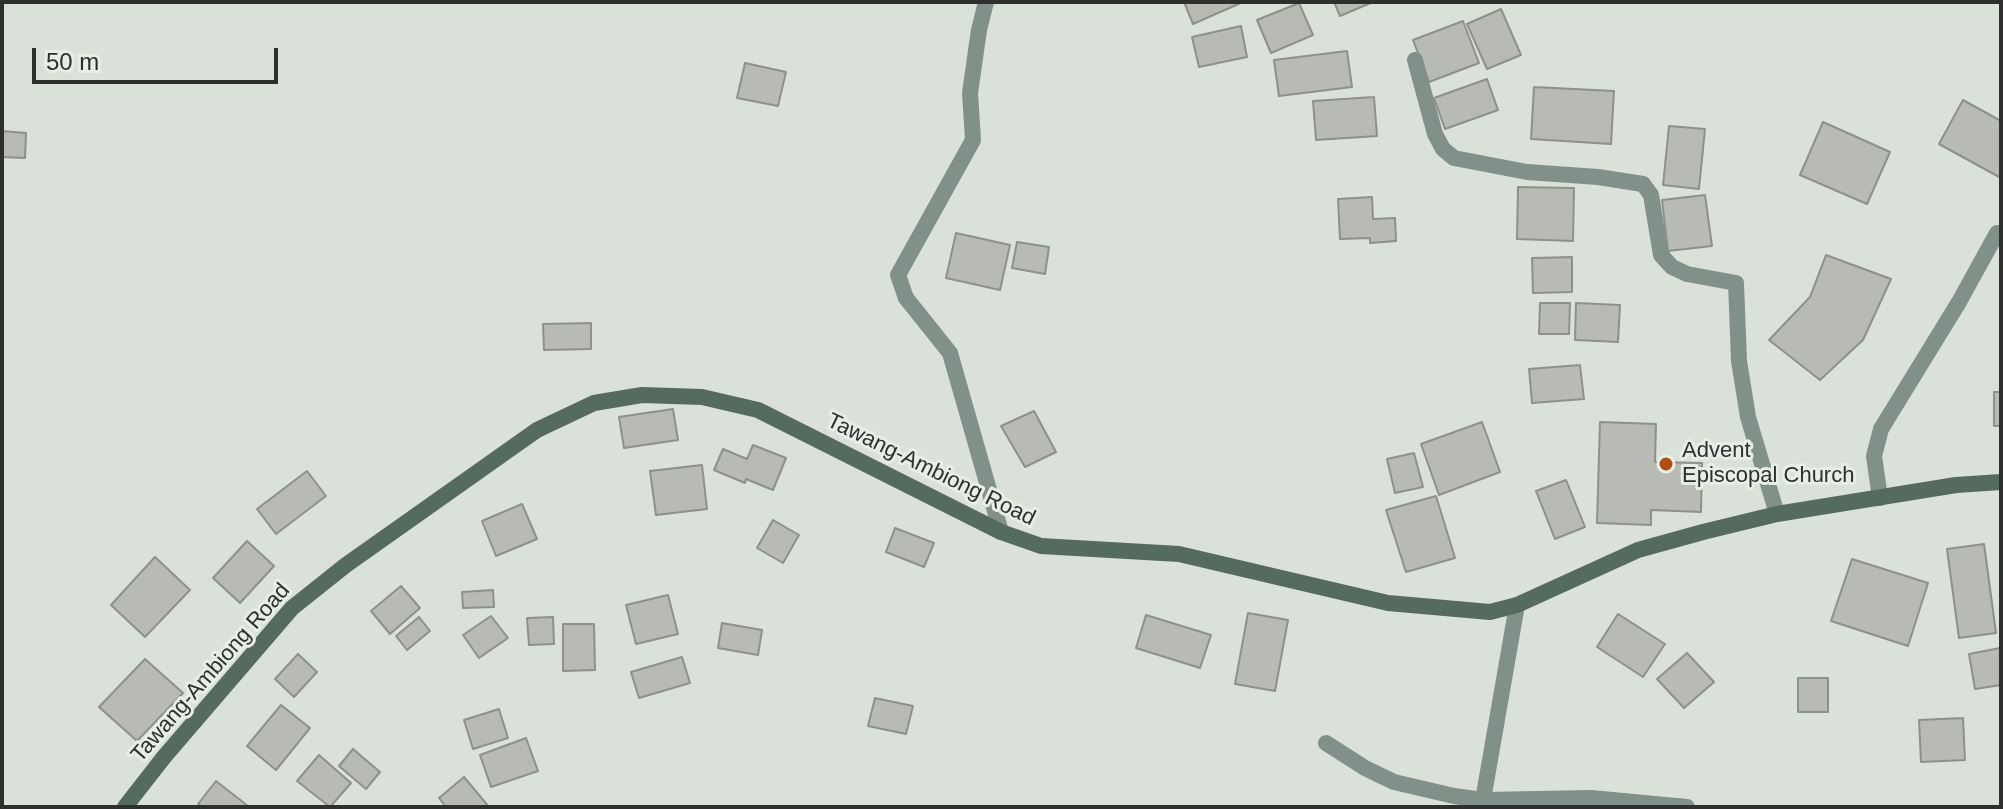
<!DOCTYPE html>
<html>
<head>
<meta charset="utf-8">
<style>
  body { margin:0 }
  #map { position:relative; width:2003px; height:809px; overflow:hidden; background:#dae1d9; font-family:Helvetica,sans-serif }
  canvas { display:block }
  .frame { position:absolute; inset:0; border:4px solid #2d302d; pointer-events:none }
  .scale { position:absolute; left:32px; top:48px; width:246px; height:36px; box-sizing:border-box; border:4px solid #2d302d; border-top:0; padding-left:10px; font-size:24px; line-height:28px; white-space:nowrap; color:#2d302d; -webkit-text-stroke:6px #e7eee7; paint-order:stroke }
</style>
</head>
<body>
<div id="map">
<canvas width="2003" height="809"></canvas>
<div class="frame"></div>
<div class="scale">50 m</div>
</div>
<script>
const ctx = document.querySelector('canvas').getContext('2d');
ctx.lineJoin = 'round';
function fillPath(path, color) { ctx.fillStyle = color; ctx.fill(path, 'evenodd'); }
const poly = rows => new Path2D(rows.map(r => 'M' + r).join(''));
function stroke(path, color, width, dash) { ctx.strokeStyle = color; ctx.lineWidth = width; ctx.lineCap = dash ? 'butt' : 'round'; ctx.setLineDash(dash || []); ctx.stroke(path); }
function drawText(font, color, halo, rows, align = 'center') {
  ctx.font = font + ' Helvetica,sans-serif'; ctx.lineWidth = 6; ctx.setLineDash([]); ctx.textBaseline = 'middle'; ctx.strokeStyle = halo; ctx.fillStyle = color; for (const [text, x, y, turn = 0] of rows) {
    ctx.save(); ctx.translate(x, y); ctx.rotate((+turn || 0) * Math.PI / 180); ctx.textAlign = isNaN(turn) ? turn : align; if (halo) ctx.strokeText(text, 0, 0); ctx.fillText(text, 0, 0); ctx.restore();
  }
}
const building = poly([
  [1184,2,1243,2,1193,24,1184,2],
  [1334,2,1373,2,1340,16,1334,2],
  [1299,3,1313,35,1271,53,1257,20,1299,3],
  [1501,9,1521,55,1487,69,1467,24,1501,9],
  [1463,21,1479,63,1429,82,1413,40,1463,21],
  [1241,26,1247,57,1199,67,1192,37,1241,26],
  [1347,51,1352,87,1279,96,1274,60,1347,51],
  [745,63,786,72,778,106,737,98,745,63],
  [1487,79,1498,110,1445,129,1434,98,1487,79],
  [1534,87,1614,91,1611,144,1531,139,1534,87],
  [1374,97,1377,136,1316,140,1313,101,1374,97],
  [1963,100,2001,121,2001,178,1939,144,1963,100],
  [1823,122,1890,152,1867,204,1800,175,1823,122],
  [1669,126,1705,129,1699,189,1663,185,1669,126],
  [2,131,26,133,25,158,2,157,2,131],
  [1518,187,1574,188,1573,241,1517,239,1518,187],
  [1705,195,1712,246,1668,251,1662,200,1705,195],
  [1372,197,1373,219,1395,218,1396,241,1370,243,1370,238,1340,239,1338,199,1372,197],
  [956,233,1010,245,1000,290,946,278,956,233],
  [1017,242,1049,247,1045,274,1012,268,1017,242],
  [1826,255,1891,279,1863,340,1820,380,1769,340,1810,297,1826,255],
  [1572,257,1572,292,1533,293,1532,258,1572,257],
  [1540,303,1570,303,1569,334,1539,334,1540,303],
  [1576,303,1620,305,1618,342,1575,340,1576,303],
  [591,323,591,349,544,350,543,324,591,323],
  [1580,365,1584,399,1532,403,1529,369,1580,365],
  [1994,392,2001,392,2001,426,1994,426,1994,392],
  [673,409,678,440,624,448,619,417,673,409],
  [1034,411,1056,452,1025,467,1001,426,1034,411],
  [1482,422,1500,472,1439,495,1421,444,1482,422],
  [1600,422,1656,424,1655,462,1702,463,1701,512,1651,510,1651,525,1597,523,1600,422],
  [753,445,786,458,773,490,746,479,745,483,714,470,723,449,747,459,753,445],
  [1414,453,1423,487,1395,493,1387,459,1414,453],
  [702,465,707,509,656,515,650,471,702,465],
  [307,471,326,496,276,534,257,509,307,471],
  [1566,480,1585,527,1555,539,1536,491,1566,480],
  [1436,496,1455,558,1406,572,1386,510,1436,496],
  [522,504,537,539,496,556,482,521,522,504],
  [773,520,799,535,783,563,757,548,773,520],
  [895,528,934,543,924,567,886,552,895,528],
  [247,541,274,566,240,603,213,578,247,541],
  [1984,544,1996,633,1959,638,1947,549,1984,544],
  [155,557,190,590,145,637,111,605,155,557],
  [1852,559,1928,583,1908,646,1831,621,1852,559],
  [401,586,420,608,390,634,371,611,401,586],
  [493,590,494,607,463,608,462,592,493,590],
  [668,595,678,634,636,644,626,605,668,595],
  [1248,613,1288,620,1275,691,1235,684,1248,613],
  [1618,614,1665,644,1643,677,1597,647,1618,614],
  [1146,615,1211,635,1200,668,1136,648,1146,615],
  [491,616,508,638,479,658,463,635,491,616],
  [419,617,430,631,407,650,396,636,419,617],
  [553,617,554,644,529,645,527,618,553,617],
  [722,623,762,630,758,655,718,648,722,623],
  [563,624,594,624,595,670,563,671,563,624],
  [2000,648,2001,685,1975,689,1969,654,2000,648],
  [1687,653,1714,682,1684,708,1657,679,1687,653],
  [298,654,317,672,294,697,275,679,298,654],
  [682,657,690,683,639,698,631,672,682,657],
  [145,659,183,693,137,741,99,707,145,659],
  [1798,678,1828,678,1828,712,1798,712,1798,678],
  [875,698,913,706,906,734,868,726,875,698],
  [281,705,310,728,276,770,247,746,281,705],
  [499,709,508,738,473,749,464,720,499,709],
  [1963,718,1965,760,1921,762,1919,720,1963,718],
  [526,738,538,771,491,787,480,755,526,738],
  [353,749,380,772,366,789,339,766,353,749],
  [319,755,351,783,330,807,297,781,319,755],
  [464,777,489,807,446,807,439,798,464,777],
  [216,781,248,806,247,807,203,807,198,804,216,781]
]);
const street = poly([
  [986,2,979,30,970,93,973,140,898,275,906,298,950,353,1001,532],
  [1415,60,1435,134,1443,149,1454,158,1527,172,1598,177,1643,184,1651,195,1661,255,1672,267,1687,274,1736,283,1739,361,1748,417,1777,514],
  [1880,498,1874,456,1881,429,1959,302,1997,233],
  [1517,605,1483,800,1591,798,1687,807],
  [1326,743,1365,768,1394,782,1454,796,1483,800]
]);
const secondary = poly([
  [125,807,164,757,292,608,346,565,537,430,594,403,642,395,702,397,758,410,1001,532,1041,546,1179,554,1388,603,1490,612,1517,605,1638,550,1703,532,1777,514,1956,485,2001,482]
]);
const markers = [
  [1666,464,8,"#b04d12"]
];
const poiNames = [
  ["Advent",1682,451],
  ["Episcopal Church",1682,476]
];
const streetNames = [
  ["Tawang-Ambiong Road",931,470,26],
  ["Tawang-Ambiong Road",211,673,-49]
];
fillPath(building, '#b8bbb3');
stroke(building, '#8e9189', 2);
stroke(street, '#819189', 16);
stroke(secondary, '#556b60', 16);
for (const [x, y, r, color] of markers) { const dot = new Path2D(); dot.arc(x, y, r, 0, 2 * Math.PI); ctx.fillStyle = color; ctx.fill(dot); stroke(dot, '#e7eee7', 3); }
drawText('22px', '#2d302d', '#e7eee7', poiNames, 'left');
drawText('22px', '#2d302d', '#e7eee7', streetNames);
</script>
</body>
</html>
